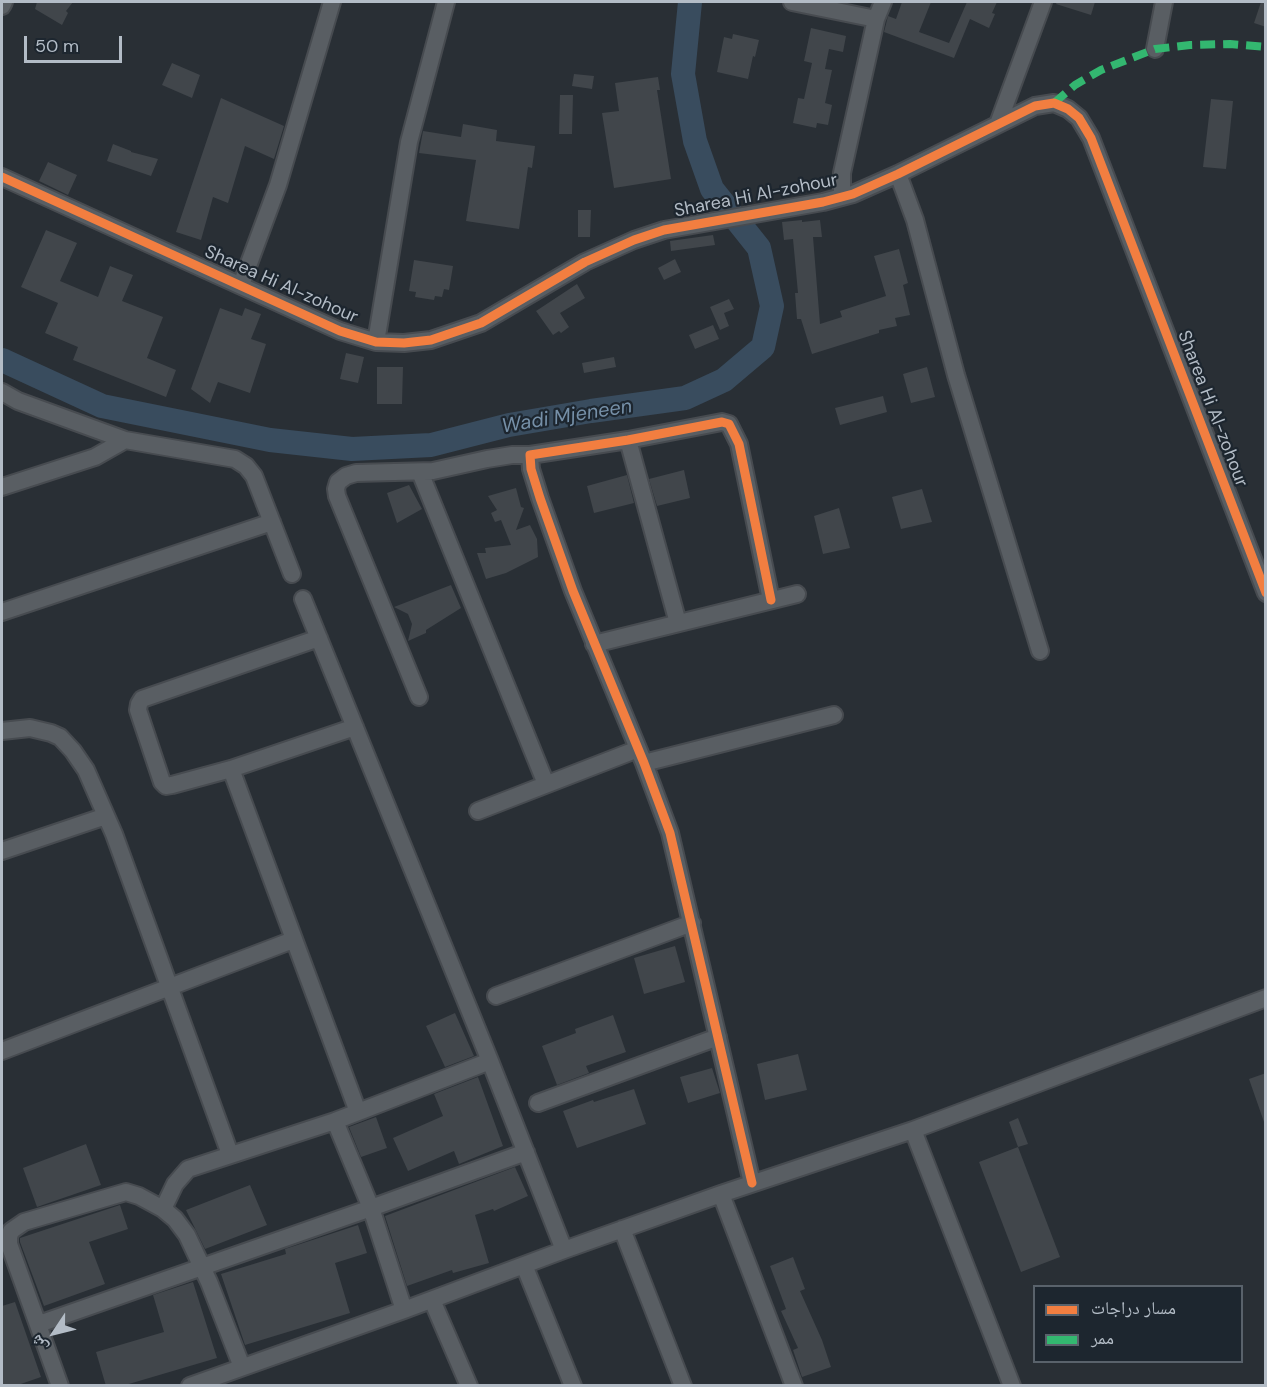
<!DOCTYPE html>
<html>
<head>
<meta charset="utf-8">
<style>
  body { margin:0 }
  #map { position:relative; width:1267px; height:1387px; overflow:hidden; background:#292f35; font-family:"DM Sans","Noto Naskh Arabic",sans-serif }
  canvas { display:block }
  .frame { position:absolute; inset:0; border:3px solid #b3bcc6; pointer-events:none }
  .legend { position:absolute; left:1033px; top:1285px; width:210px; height:78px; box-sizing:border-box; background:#1d262f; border:2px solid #59626b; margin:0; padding:8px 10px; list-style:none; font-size:18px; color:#b3bcc6 }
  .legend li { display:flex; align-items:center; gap:12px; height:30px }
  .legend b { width:30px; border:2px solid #59626b }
  .north { position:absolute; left:24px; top:1303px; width:60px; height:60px; -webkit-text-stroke:4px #1d262f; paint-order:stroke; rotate:235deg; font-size:16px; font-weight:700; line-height:24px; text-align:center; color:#b3bcc6 }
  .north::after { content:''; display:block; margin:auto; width:21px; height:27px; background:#b3bcc6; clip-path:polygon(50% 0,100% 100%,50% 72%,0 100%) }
  .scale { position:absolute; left:24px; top:36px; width:98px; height:27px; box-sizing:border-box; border:3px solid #b3bcc6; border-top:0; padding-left:8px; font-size:18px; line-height:21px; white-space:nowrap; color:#b3bcc6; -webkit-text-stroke:4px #1d262f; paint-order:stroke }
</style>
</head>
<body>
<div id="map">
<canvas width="1267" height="1387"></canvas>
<div class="frame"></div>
<ul class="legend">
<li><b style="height:8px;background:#f27e40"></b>مسار دراجات</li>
<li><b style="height:8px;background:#33b770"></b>ممر</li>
</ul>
<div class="north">ش</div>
<div class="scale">50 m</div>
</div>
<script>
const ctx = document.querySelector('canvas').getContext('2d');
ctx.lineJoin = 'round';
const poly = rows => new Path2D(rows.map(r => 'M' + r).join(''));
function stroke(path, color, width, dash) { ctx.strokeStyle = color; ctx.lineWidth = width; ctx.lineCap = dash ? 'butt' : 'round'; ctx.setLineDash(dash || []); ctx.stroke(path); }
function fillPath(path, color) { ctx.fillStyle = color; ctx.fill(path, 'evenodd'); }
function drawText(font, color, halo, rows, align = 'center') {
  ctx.font = font + ' "DM Sans",sans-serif'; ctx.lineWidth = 4.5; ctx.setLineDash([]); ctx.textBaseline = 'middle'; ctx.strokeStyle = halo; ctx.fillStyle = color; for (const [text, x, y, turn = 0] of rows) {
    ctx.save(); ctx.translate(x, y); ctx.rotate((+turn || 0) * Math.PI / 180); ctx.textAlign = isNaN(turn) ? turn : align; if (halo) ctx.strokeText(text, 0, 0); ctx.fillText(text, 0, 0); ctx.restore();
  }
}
const river = poly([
  [2,360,102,406,270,440,352,449,431,445,509,425,591,411,685,398,724,380,763,347,772,306,759,248,712,189,695,141,683,74,690,2]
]);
const building = poly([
  [37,2,73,2,66,11,68,13,62,25,35,9],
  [902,2,931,2,919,32,949,43,967,2,997,2,992,13,995,14,989,28,970,19,954,58,884,32,888,16,896,19],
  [1057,2,1095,2,1091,15,1056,4],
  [1261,2,1266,2,1266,27,1254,23],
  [811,28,846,36,843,52,829,49,825,69,832,70,825,103,832,105,828,125,817,123,816,128,793,123,798,98,804,99,812,63,804,61],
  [733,34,759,40,755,57,753,56,748,79,717,72,724,37,732,39],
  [172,63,200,75,192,98,162,85],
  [574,74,594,76,592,89,572,86],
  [658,77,660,90,657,90,671,179,614,188,602,113,619,111,615,83],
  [560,95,573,95,572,134,559,134],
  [221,98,284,126,274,159,245,146,228,203,213,197,201,240,176,232],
  [1211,99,1233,101,1226,169,1203,167],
  [463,124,497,130,496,141,535,146,532,168,528,167,519,229,466,221,476,160,419,153,423,131,461,137],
  [113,144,131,151,131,152,158,159,151,176,107,161],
  [48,162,77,175,68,195,39,181],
  [578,210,591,210,590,237,578,237],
  [802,220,802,222,820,220,822,237,813,237,820,324,842,317,840,311,886,296,874,256,899,249,908,283,903,285,910,315,895,318,897,326,879,330,879,333,812,354,801,319,797,319,795,293,798,293,793,239,784,240,782,222],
  [46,230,77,243,60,281,98,297,110,266,133,275,122,301,163,317,147,358,176,370,166,397,73,360,78,347,45,333,58,303,21,287],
  [713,235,715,245,671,251,670,241],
  [675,259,681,272,664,280,658,268],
  [414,260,453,266,449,290,444,289,442,297,435,296,434,300,415,297,416,292,409,291],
  [577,284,585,298,560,313,569,327,561,333,559,331,553,335,536,311],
  [729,299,734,309,724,313,729,326,720,330,710,307],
  [220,308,242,316,245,308,261,314,251,339,266,344,250,393,218,382,210,403,191,389],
  [713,325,719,339,695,349,689,335],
  [346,353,364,357,358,383,340,379],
  [614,357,616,367,584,373,582,363],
  [377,367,403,367,402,404,377,404],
  [927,367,935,397,911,403,903,374],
  [883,396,887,412,840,425,835,408],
  [684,470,690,498,657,506,649,479],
  [627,475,634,503,594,513,587,486],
  [409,485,422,509,397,523,387,493],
  [516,488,521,507,524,508,516,530,530,525,537,539,538,557,506,573,486,579,477,553,486,553,485,548,511,545,501,520,495,522,491,513,497,510,488,496],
  [922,489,932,522,901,529,892,497],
  [839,508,850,548,823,554,814,516],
  [451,585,461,608,426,630,426,633,408,641,412,624,408,614,394,607],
  [675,946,685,982,644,994,634,958],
  [455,1013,474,1056,445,1067,426,1026],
  [613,1015,626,1052,586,1066,589,1073,557,1085,542,1046,576,1033,575,1029],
  [798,1054,807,1090,765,1100,757,1064],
  [712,1068,720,1093,688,1103,680,1077],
  [1266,1073,1266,1121,1264,1122,1249,1079],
  [478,1077,503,1146,459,1164,454,1151,408,1171,393,1138,443,1116,434,1094],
  [634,1089,646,1124,577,1148,563,1111,593,1100,594,1102],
  [376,1117,387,1148,361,1157,349,1127],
  [1018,1118,1028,1144,1018,1147,1009,1122],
  [86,1144,101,1185,37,1207,23,1168],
  [1018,1147,1060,1257,1021,1272,979,1162],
  [515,1167,528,1196,494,1211,493,1209,475,1215,489,1263,453,1273,452,1270,407,1286,385,1216],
  [250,1185,267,1225,205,1249,186,1210],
  [120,1205,128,1229,89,1242,105,1284,44,1306,20,1242,20,1238],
  [358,1225,367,1253,335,1263,350,1313,245,1345,221,1274,286,1254,285,1249],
  [793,1257,805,1289,800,1291,822,1340,831,1367,802,1377,793,1350,798,1348,781,1311,786,1309,770,1266],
  [193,1282,217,1358,122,1386,106,1386,96,1352,164,1332,153,1295],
  [15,1302,41,1377,15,1386,2,1386,2,1306]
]);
const minor = poly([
  [792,2,876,19],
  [2,6,4,2],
  [1155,49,1164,2],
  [998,124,1043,2],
  [898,174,915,220,956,375,1040,651],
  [2,177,340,331,376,342,404,343,431,340,481,323,585,262,634,240,664,230,823,202,853,194,898,174,1035,106,1054,103,1068,109,1079,118,1091,138,1266,593],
  [842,197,842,173,876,19,883,2],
  [241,285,278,185,332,2],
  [376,342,409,142,446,2],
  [2,392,18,401,125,440,235,459,246,466,254,476,292,574],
  [628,440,678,623],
  [420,472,546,784],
  [2,487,95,457,125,440],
  [303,599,490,1061,564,1250],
  [2,612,272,522],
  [319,638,142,699,139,704,138,710,162,782,166,786,172,785,231,769,355,727],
  [594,644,797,594],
  [419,697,337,496,336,489,338,482,346,476,356,473,433,471,487,459,512,455,530,455],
  [2,731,30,728,51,733,60,737,73,751,86,770,114,834,230,1154],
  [644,763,834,715],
  [231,769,358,1112],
  [478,811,638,749],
  [2,851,106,816],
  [496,996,692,923],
  [2,1051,293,940],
  [538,1103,718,1037],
  [335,1121,371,1208,404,1310],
  [913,1130,1012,1386],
  [752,1183,670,833,644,763,573,591,540,498,531,469,530,455,628,440,722,422,729,424,739,444,771,600],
  [721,1194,794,1386],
  [163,1209,175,1184,188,1169,335,1121,490,1061],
  [622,1229,683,1386],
  [524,1265,573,1386],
  [432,1300,469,1386],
  [39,1324,371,1208,526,1152],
  [60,1386,9,1244,9,1237,11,1231,24,1222,126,1192,139,1196,163,1209,175,1219,187,1235,209,1282,242,1367],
  [190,1386,404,1310,564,1250,721,1194,913,1130,1266,998]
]);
const quiet = poly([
  [1054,103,1075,85,1101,70,1155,49,1190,45,1230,44,1266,47]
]);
const cycleway = poly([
  [2,177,340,331,376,342,404,343,431,340,481,323,585,262,634,240,664,230,823,202,853,194,898,174,1035,106,1054,103,1068,109,1079,118,1091,138,1266,593],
  [752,1183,670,833,644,763,573,591,540,498,531,469,530,455,628,440,722,422,729,424,739,444,771,600]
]);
const streetNames = [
  ["Sharea Hi Al-zohour",756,196,-11],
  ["Sharea Hi Al-zohour",281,285,24],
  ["Sharea Hi Al-zohour",1212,409,69]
];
const waterNames = [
  ["Wadi Mjeneen",567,417,-9]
];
stroke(river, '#394c5e', 24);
fillPath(building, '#41464b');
stroke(minor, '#474b50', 20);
stroke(minor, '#595e63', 16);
stroke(quiet, '#33b770', 8, [15, 8]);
stroke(cycleway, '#f27e40', 9);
drawText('18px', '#b3bcc6', '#1d262f', streetNames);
drawText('italic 20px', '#7690a8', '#1d262f', waterNames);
</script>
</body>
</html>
